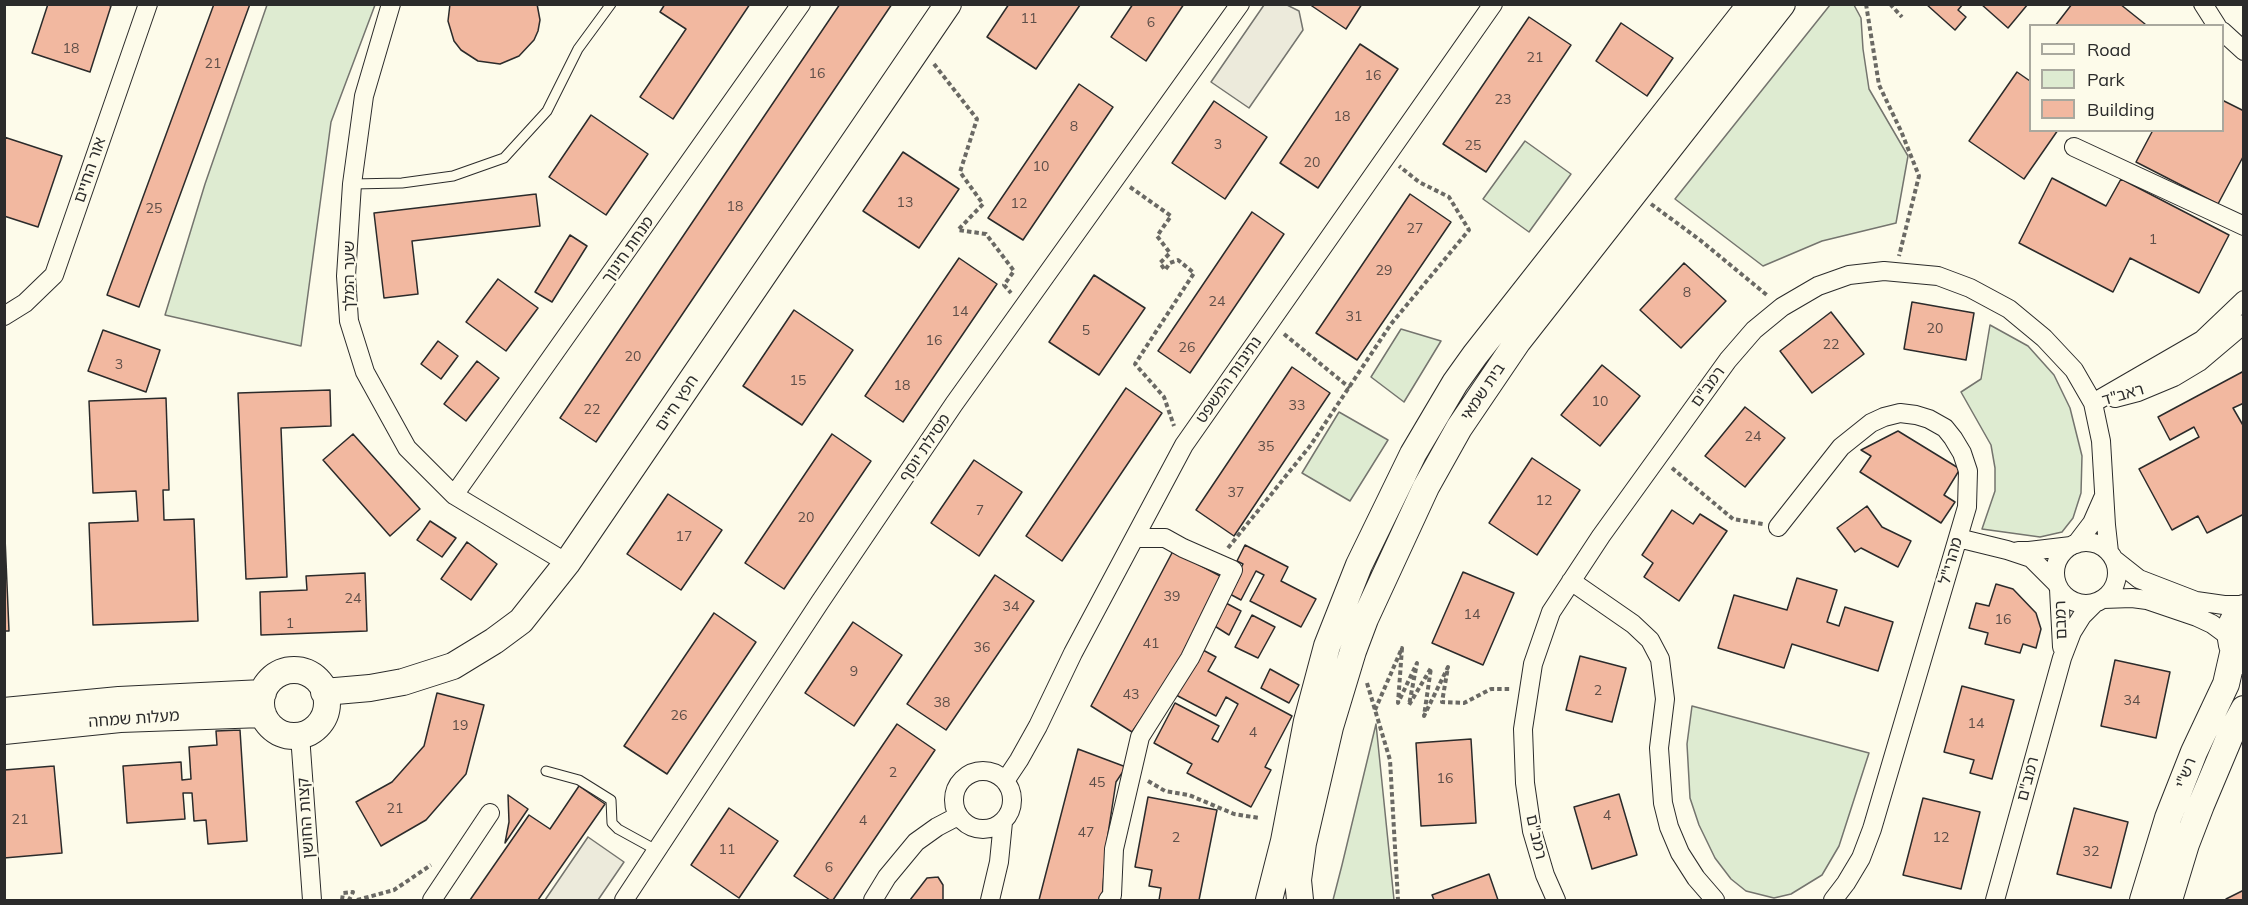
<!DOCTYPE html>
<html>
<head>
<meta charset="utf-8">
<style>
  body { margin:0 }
  #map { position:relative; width:2248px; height:905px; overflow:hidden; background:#fdfbea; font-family:Mulish,sans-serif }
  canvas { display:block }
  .frame { position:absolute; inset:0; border:6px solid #2b2b2b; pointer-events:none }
  .legend { position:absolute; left:2029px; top:24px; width:195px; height:108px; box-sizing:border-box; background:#fdfbea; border:2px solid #a9a89e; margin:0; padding:8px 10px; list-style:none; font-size:18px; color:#2b2b2b }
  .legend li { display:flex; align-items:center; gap:12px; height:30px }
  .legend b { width:30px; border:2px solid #a9a89e }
</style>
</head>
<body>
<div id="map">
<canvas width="2248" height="905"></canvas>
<div class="frame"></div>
<ul class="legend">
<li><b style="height:8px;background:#fdfbea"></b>Road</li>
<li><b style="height:16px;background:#deebd1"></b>Park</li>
<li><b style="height:16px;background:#f2b8a0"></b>Building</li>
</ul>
</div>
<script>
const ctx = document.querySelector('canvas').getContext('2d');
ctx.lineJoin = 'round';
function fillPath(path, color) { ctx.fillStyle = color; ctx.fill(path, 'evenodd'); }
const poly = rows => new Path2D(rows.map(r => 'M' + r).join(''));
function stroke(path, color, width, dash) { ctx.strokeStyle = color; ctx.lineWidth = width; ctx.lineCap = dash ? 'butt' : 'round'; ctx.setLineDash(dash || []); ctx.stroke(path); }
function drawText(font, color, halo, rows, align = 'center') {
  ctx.font = font + ' Mulish,"Noto Sans Hebrew",sans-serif'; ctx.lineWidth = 4.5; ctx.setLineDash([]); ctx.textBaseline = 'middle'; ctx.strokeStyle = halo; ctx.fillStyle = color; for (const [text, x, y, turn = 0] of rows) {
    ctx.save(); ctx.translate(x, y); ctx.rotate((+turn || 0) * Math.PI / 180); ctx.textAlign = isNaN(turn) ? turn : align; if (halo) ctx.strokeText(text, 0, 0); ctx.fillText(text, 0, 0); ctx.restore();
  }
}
const green = poly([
  [267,5,375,5,331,122,301,346,165,315,205,184,267,5],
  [1830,5,1854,5,1861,18,1863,49,1869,89,1908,156,1896,223,1822,241,1763,266,1675,199,1830,5],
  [1525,141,1571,174,1529,232,1483,199,1525,141],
  [1990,325,2028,346,2054,375,2070,408,2082,456,2081,493,2073,518,2062,532,2040,537,1982,529,1995,491,1995,468,1991,445,1961,392,1981,379,1990,325],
  [1401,329,1441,341,1404,402,1371,377,1401,329],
  [1339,412,1388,440,1350,501,1302,473,1339,412],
  [1692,706,1869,753,1839,846,1822,875,1791,894,1774,898,1746,891,1731,879,1715,858,1699,825,1690,798,1687,744,1692,706],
  [1376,724,1394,900,1333,900,1342,865,1376,724]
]);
const parking = poly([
  [1264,5,1287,5,1299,11,1303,30,1249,108,1211,82,1264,5],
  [588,837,624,862,598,900,545,900,588,837]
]);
const building = poly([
  [48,4,106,4,111,6,90,72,32,53,48,4],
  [214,4,250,4,139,307,107,295,214,4],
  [450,4,537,4,540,20,538,31,534,40,519,56,500,64,478,61,461,50,454,41,448,21,450,4],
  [665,4,750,4,673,119,640,97,686,29,660,12,665,4],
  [840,4,892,4,596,442,560,418,840,4],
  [1009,4,1080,4,1080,5,1036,69,987,37,1009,4],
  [1133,4,1184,4,1146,61,1111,37,1133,4],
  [1309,4,1362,4,1346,29,1309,4],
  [1926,4,1963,4,1958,10,1966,17,1955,30,1926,4],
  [1981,4,2028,4,2008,28,1981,4],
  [2072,4,2120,4,2145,24,2144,26,2055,26,2072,4],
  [1529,17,1571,45,1486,172,1443,144,1529,17],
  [1621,23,1673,58,1647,96,1596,61,1621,23],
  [1360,44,1398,69,1318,188,1280,163,1360,44],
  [2017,72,2030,81,2030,130,2058,130,2024,179,1969,141,2017,72],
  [1079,84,1113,107,1023,240,988,218,1079,84],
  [2222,100,2244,111,2244,155,2218,204,2136,162,2153,130,2222,130,2222,100],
  [1214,101,1267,137,1225,199,1172,163,1214,101],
  [591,115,648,154,606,215,549,177,591,115],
  [4,137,62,156,38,227,4,216,4,137],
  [903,152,959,189,919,248,863,211,903,152],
  [2052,178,2106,206,2121,179,2229,235,2199,293,2130,258,2113,292,2019,243,2052,178],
  [536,194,540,226,412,241,418,294,384,298,374,213,536,194],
  [1410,194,1451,222,1357,360,1316,333,1410,194],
  [1252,212,1284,234,1190,373,1158,351,1252,212],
  [570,235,587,246,552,302,535,292,570,235],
  [959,258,997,284,903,422,865,396,959,258],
  [1684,263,1726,301,1681,348,1640,310,1684,263],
  [1094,275,1145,308,1099,375,1049,342,1094,275],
  [498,279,538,308,506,351,466,322,498,279],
  [1912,302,1974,313,1966,360,1904,349,1912,302],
  [794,310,853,350,802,425,743,386,794,310],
  [1831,312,1864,354,1812,393,1780,351,1831,312],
  [103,330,160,350,146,392,88,371,103,330],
  [438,341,458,356,441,379,421,364,438,341],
  [477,361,499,378,466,421,444,404,477,361],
  [1602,365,1640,396,1600,446,1561,415,1602,365],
  [1292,367,1330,393,1234,536,1196,510,1292,367],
  [2244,371,2244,403,2233,408,2244,427,2244,514,2207,533,2198,516,2172,530,2139,469,2199,437,2194,427,2170,440,2158,417,2244,371],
  [1126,388,1162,413,1062,561,1026,536,1126,388],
  [330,390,331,426,281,428,287,577,246,579,238,393,330,390],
  [166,398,169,490,163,490,164,520,194,519,198,621,93,625,89,523,138,521,136,491,93,493,89,401,166,398],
  [1745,407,1785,438,1745,487,1705,456,1745,407],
  [1898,431,1960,469,1944,495,1955,502,1941,523,1860,472,1871,456,1861,450,1898,431],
  [353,434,420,509,390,536,323,460,353,434],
  [832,434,871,461,784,589,745,563,832,434],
  [1532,458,1580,490,1537,555,1489,523,1532,458],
  [974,460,1022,492,979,556,931,523,974,460],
  [668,494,722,530,681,590,627,554,668,494],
  [1867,506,1882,527,1911,541,1898,567,1861,548,1855,552,1837,528,1867,506],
  [1672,510,1693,524,1700,514,1727,531,1679,601,1644,577,1653,563,1642,555,1672,510],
  [4,514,9,631,4,631,4,514],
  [430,521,456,538,442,557,417,540,430,521],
  [467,542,497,564,471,600,441,579,467,542],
  [1245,545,1288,567,1281,581,1316,599,1301,627,1250,601,1264,575,1256,571,1241,600,1228,593,1243,564,1237,561,1245,545],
  [1173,551,1222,577,1188,650,1132,732,1091,706,1173,551],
  [1463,572,1514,593,1483,665,1432,643,1463,572],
  [365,573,367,631,261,635,260,592,307,590,306,576,365,573],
  [995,575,1034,601,946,730,907,704,995,575],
  [1797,578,1837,590,1827,622,1839,626,1845,607,1893,622,1878,671,1792,644,1784,668,1718,648,1734,595,1787,610,1797,578],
  [1996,584,2013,589,2036,613,2041,629,2036,648,2023,644,2020,653,1985,644,1988,633,1969,628,1976,603,1989,606,1996,584],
  [1224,602,1241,611,1229,635,1213,625,1224,602],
  [714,613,756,642,667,774,624,746,714,613],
  [1252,615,1275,627,1258,658,1235,647,1252,615],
  [853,622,902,655,854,726,805,693,853,622],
  [1201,649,1216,657,1208,671,1292,716,1265,767,1271,770,1251,807,1187,773,1192,764,1154,743,1175,703,1219,726,1212,739,1218,742,1238,704,1226,697,1216,716,1176,695,1201,649],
  [1580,656,1626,668,1612,722,1566,710,1580,656],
  [2115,660,2170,672,2156,738,2101,726,2115,660],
  [1270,669,1299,685,1289,703,1261,688,1270,669],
  [1962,686,2014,700,1992,779,1970,773,1974,760,1944,752,1962,686],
  [437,693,484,705,466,774,426,820,381,846,356,802,392,782,424,746,437,693],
  [897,724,935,750,833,900,830,900,794,876,897,724],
  [240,730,247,841,208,844,206,820,194,821,192,793,183,793,185,819,127,823,123,766,181,762,182,780,191,779,189,747,217,745,216,731,240,730],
  [1471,739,1476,823,1421,826,1416,743,1471,739],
  [1078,749,1126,767,1116,782,1106,847,1102,900,1039,900,1078,749],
  [54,766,62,853,4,858,4,770,54,766],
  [579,786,605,804,538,900,470,900,529,815,550,829,579,786],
  [1619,794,1637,855,1592,869,1574,807,1619,794],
  [508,795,528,809,505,843,509,822,508,795],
  [1148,797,1217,810,1199,900,1159,900,1161,888,1149,886,1152,870,1135,867,1148,797],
  [1923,798,1980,812,1961,889,1903,875,1923,798],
  [729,808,778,841,739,898,691,865,729,808],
  [2074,808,2128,822,2111,888,2057,874,2074,808],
  [1489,874,1498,900,1434,900,1432,895,1489,874],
  [938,877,943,885,943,900,910,900,927,878,938,877],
  [2244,890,2244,900,2227,900,2226,899,2244,890]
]);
const path = poly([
  [1866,4,1879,85,1901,131,1919,176,1899,256],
  [1890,4,1902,17],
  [934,64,977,119,960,172,983,204,958,230,986,234,1014,271,1004,285,1011,293],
  [1130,187,1171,216,1157,236,1170,253,1160,263,1165,270,1170,263,1178,260,1194,273,1135,364,1164,397,1174,426],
  [1651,204,1700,240,1768,296],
  [1284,334,1350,388],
  [1672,468,1733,519,1763,524],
  [1228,548,1310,446,1391,324,1469,230,1449,197,1419,182,1399,166],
  [1367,683,1390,760,1398,900],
  [1375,710,1402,648,1398,703,1417,663,1409,705,1431,668,1424,716,1448,667,1442,702,1464,703,1491,689,1510,689],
  [1148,781,1165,791,1189,795,1234,814,1259,818],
  [342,900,343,893,353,892,349,900],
  [357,900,394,890,431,865]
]);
const lane = poly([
  [352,184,402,183,453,176,504,158,547,111,578,49,611,4],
  [546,771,579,780,611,800,612,823,618,829,658,851]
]);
const street = poly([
  [391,4,364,96,352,184,346,276,349,321,365,372,407,448,454,495,567,563],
  [2203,4,2217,26],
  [2222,31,2244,51],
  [2074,147,2244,226],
  [4,316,25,303,54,275,148,4],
  [2115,398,2138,392,2174,377,2199,362,2244,324],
  [2093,403,2202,340,2244,300],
  [454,495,801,4],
  [1778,527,1841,447,1871,423,1884,417,1900,413,1916,415,1929,419,1945,428,1953,438,1962,453,1968,471,1967,507,1872,829,1861,858,1846,883,1833,900],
  [1958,538,2007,550,2031,558,2056,583],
  '2055 573a31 31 0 1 1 62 0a31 31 0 1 1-62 0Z',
  [2076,544,2092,523,2103,498],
  [2018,551,2029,551,2071,546],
  [2115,560,2139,579,2196,601,2224,605,2244,605],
  [1571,581,1633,624,1650,640,1660,659,1665,699,1659,748,1663,803,1669,827,1680,853,1696,878,1715,900],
  [2059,589,2062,647],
  [2103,599,2132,598,2147,600,2197,617,2212,624,2231,638],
  [300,735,312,900],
  '954 800a29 29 0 1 1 58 0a29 29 0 1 1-58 0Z',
  [1005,781,1019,760,1038,726,1073,653,1184,445,1493,4],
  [432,900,490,813],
  [624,900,820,602,954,404,1240,4],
  [873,900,887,877,916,842,937,827,958,816],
  [990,900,999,862,1003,822],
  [1108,900,1112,895,1114,849,1140,737,1190,658,1233,570,1183,548,1165,538,1135,538],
  [1556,900,1545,875,1532,831,1525,783,1523,729,1533,664,1551,612,1601,536,1728,360,1754,330,1782,307,1818,286,1849,275,1884,271,1938,276,1970,288,2009,309,2044,338,2074,370,2093,403,2101,441,2106,525,2109,552],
  [1995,900,2062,658,2072,632,2082,616,2095,603]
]);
const secondary = poly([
  [2243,661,2232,645,2230,633,2232,623,2238,612,2244,608],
  '261 703a33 33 0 1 1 66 0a33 33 0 1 1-66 0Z',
  [324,692,370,688,403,682,453,666,494,641,521,621,567,563,948,4],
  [4,711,119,700,263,693],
  [4,731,120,719,263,714],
  [1269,900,1284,841,1307,721,1327,646,1359,565,1413,454,1455,383,1475,355,1751,4],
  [1300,900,1298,880,1303,843,1330,727,1353,651,1365,619,1426,487,1459,428,1518,341,1782,4],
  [2143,900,2168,818,2194,752,2226,684,2234,649],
  [2169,900,2186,844,2201,805,2233,729,2244,709]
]);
const numberNames = [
  ["11",1029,19],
  ["6",1151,23],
  ["18",71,49],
  ["21",1535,58],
  ["21",213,64],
  ["16",817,74],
  ["16",1373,76],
  ["23",1503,100],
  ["18",1342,117],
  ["8",1074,127],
  ["3",1218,145],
  ["25",1473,146],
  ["20",1312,163],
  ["10",1041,167],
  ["13",905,203],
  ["12",1019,204],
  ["18",735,207],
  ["25",154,209],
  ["27",1415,229],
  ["1",2153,240],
  ["29",1384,271],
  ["8",1687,293],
  ["24",1217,302],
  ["14",960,312],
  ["31",1354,317],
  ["20",1935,329],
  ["5",1086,331],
  ["16",934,341],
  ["22",1831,345],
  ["26",1187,348],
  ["20",633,357],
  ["3",119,365],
  ["15",798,381],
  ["18",902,386],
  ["10",1600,402],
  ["33",1297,406],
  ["22",592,410],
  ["24",1753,437],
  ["35",1266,447],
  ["37",1236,493],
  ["12",1544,501],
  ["7",980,511],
  ["20",806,518],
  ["17",684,537],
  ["39",1172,597],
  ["24",353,599],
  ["34",1011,607],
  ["14",1472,615],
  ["16",2003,620],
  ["1",290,624],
  ["41",1151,644],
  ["36",982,648],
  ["9",854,672],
  ["2",1598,691],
  ["43",1131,695],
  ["34",2132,701],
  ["38",942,703],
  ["26",679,716],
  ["14",1976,724],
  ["19",460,726],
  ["4",1253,733],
  ["2",893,773],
  ["16",1445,779],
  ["45",1097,783],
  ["21",395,809],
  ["4",1607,816],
  ["21",20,820],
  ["4",863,821],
  ["47",1086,833],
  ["2",1176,838],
  ["12",1941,838],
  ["11",727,850],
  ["32",2091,852],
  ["6",829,868]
];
const streetNames = [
  ["אור החיים",90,170,-71],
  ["מנחת חינוך",628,250,-55],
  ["שער המלך",349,276,-90],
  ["נתיבות המשפט",1229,380,-55],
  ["רמב\"ם",1708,387,-54],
  ["בית שמאי",1483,392,-56],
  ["ראב\"ד",2123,395,-16],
  ["חפץ חיים",677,403,-56],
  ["מסילת יוסף",925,448,-56],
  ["מהרי\"ל",1951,561,-74],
  ["רמבם",2061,620,-92],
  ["מעלות שמחה",134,719,-4],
  ["רש\"י",2186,773,-69],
  ["רמב\"ם",2028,779,-75],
  ["קצות החושן",306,818,-94],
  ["רמב\"ם",1536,837,77]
];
fillPath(green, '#deebd1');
stroke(green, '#74746e', 1.5);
fillPath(parking, '#eceadb');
stroke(parking, '#74746e', 1.5);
fillPath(building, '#f2b8a0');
stroke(building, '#2b2b2b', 1.5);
stroke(lane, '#2b2b2b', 11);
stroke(street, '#2b2b2b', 20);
stroke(secondary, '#2b2b2b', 28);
stroke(path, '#6a6964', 4, [4.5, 3]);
stroke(lane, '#fdfbea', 9);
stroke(street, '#fdfbea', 18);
stroke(secondary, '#fdfbea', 26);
drawText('14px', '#5d4e48', null, numberNames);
drawText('16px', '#2b2b2b', '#fdfbea', streetNames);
</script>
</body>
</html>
